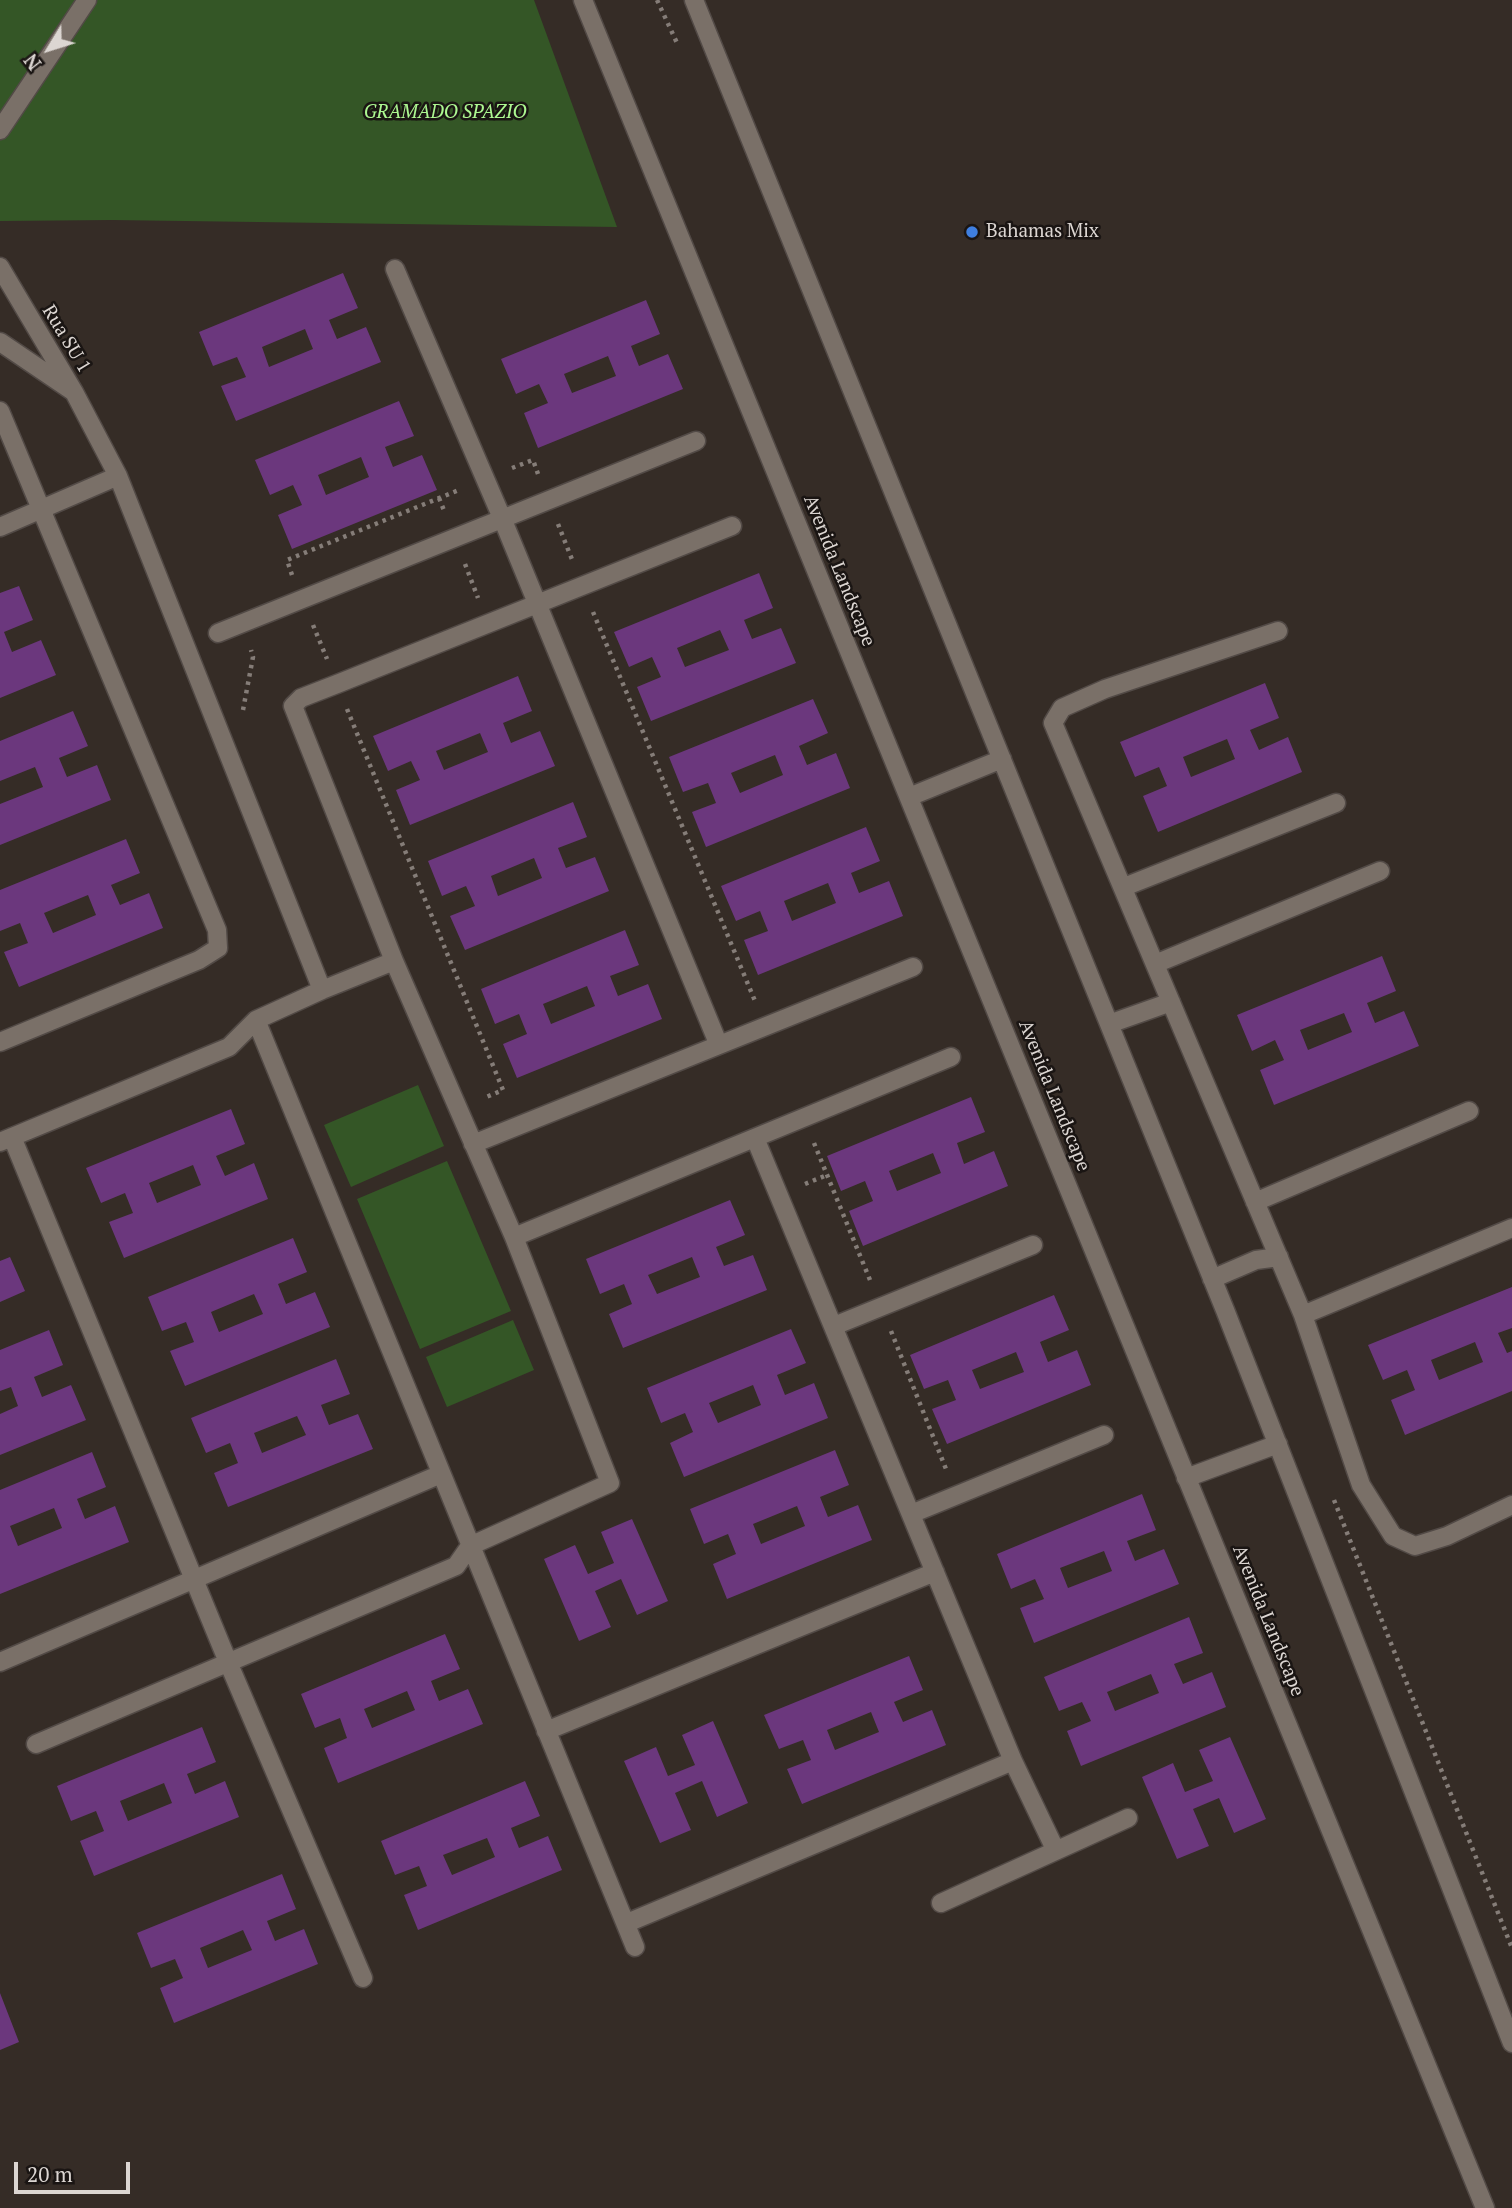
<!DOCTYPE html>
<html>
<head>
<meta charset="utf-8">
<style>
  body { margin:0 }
  #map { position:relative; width:1512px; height:2208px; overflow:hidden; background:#352c26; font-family:"PT Serif",serif }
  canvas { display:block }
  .north { position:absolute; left:14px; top:14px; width:70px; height:70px; -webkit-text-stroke:5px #1a1513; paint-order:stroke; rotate:232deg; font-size:19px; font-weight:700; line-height:28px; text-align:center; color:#dcd6d2 }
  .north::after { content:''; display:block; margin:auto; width:24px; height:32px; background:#dcd6d2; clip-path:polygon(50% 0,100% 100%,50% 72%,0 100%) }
  .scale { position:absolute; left:14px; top:2162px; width:116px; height:32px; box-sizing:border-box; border:4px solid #dcd6d2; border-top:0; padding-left:9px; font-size:21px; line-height:24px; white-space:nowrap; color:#dcd6d2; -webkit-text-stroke:5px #1a1513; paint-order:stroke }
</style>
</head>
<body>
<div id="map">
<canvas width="1512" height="2208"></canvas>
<div class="north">N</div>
<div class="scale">20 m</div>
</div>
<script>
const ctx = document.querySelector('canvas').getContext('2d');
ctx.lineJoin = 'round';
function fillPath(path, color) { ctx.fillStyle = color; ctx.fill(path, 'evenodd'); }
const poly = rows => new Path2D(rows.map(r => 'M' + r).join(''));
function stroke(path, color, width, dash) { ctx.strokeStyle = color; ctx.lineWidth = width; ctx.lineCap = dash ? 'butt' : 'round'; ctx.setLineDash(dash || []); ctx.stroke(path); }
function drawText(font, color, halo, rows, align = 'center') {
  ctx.font = font + ' "PT Serif",serif'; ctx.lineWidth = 5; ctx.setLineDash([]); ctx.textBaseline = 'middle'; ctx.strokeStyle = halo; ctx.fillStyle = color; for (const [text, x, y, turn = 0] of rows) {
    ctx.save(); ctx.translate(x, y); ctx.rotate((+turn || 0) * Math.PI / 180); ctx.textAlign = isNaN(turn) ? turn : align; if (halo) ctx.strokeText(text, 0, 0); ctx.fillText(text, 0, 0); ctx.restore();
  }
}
const green = poly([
  [0,0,534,0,617,227,112,220,0,221],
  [418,1085,444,1146,351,1187,324,1125],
  [447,1161,511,1311,420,1349,357,1199],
  [513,1320,534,1370,447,1407,426,1357]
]);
const building = poly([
  [343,273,358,308,329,320,337,339,366,327,381,362,236,421,221,386,246,377,237,357,213,366,199,332],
  [305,329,313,349,269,367,262,347],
  [646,300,660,334,631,346,639,366,668,354,683,389,538,448,524,413,548,403,539,384,516,394,501,359],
  [608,356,616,376,572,393,564,374],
  [399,401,414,436,385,447,393,467,422,455,437,490,292,549,278,515,302,505,293,485,270,495,255,460],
  [361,457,369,477,326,495,318,475],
  [759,573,773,608,744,620,752,639,781,628,796,663,651,721,637,687,661,677,652,657,629,667,614,632],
  [720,630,729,650,685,667,677,648],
  [19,586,33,620,4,632,12,652,41,640,56,675,0,698,0,593],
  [518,676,532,711,503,723,511,743,540,731,555,766,410,825,396,790,420,780,411,761,388,771,373,736],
  [480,733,488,752,444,770,436,751],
  [1265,683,1279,718,1250,730,1259,750,1288,737,1302,772,1158,832,1143,796,1167,786,1159,767,1135,777,1120,742],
  [1227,739,1235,759,1191,777,1183,757],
  [813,699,828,733,799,746,807,765,836,753,850,788,706,847,692,812,716,803,708,783,683,792,669,757],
  [775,755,783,775,740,793,731,773],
  [73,711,88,746,59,758,67,777,97,765,111,800,0,845,0,804,43,787,35,767,0,781,0,741],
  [573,802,587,837,558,848,566,868,595,857,609,891,465,950,450,916,475,906,466,886,442,896,428,861],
  [534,858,542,878,498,896,491,876],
  [866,827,880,861,851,873,859,893,889,881,903,916,758,975,744,940,768,931,760,911,736,921,721,886],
  [828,883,836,903,792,921,784,901],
  [126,839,140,873,111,885,120,905,149,893,163,928,19,987,4,952,28,943,20,923,0,931,0,890],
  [88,895,96,915,53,933,44,913],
  [625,930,639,965,610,976,618,996,648,984,662,1019,517,1078,503,1044,527,1034,519,1014,495,1024,481,989],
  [587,986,595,1006,551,1024,543,1004],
  [1382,956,1396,991,1367,1003,1375,1023,1404,1011,1419,1046,1274,1105,1260,1070,1284,1060,1275,1040,1252,1051,1237,1015],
  [1344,1013,1352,1032,1308,1050,1300,1030],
  [971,1097,985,1132,957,1143,964,1164,994,1151,1008,1186,863,1246,849,1211,873,1201,865,1181,841,1191,827,1156],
  [933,1153,941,1173,897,1191,889,1171],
  [231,1109,245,1144,216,1156,225,1176,254,1163,268,1199,124,1258,109,1222,133,1213,125,1193,101,1203,86,1168],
  [193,1165,201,1185,157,1203,149,1183],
  [730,1200,745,1235,716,1247,724,1266,753,1255,767,1290,623,1348,609,1314,632,1304,624,1284,600,1294,586,1259],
  [692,1257,700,1277,657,1294,648,1275],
  [293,1238,307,1272,278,1284,286,1304,315,1292,330,1327,185,1386,170,1351,194,1342,186,1322,162,1331,148,1297],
  [254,1294,263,1314,219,1332,211,1312],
  [10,1257,25,1291,0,1302,0,1261],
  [1512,1287,1512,1328,1498,1333,1507,1353,1512,1351,1512,1391,1405,1435,1391,1400,1415,1390,1407,1370,1383,1380,1368,1345],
  [1475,1342,1483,1362,1439,1380,1431,1360],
  [1054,1295,1069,1330,1040,1342,1048,1362,1077,1350,1091,1385,947,1444,932,1409,956,1400,948,1380,924,1389,910,1355],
  [1016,1352,1024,1372,980,1389,972,1370],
  [791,1329,806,1363,777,1375,785,1395,814,1383,828,1418,684,1477,670,1443,693,1432,685,1413,661,1423,647,1388],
  [753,1385,761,1405,718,1423,709,1403],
  [49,1330,63,1365,34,1377,42,1397,71,1385,86,1420,0,1455,0,1414,18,1406,11,1387,0,1391,0,1350],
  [336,1359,350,1394,321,1405,329,1425,358,1414,373,1449,228,1507,214,1473,238,1463,230,1443,206,1453,191,1418],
  [297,1416,306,1435,262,1453,254,1433],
  [835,1450,849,1485,820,1497,828,1517,858,1505,872,1540,727,1599,713,1564,736,1554,728,1534,704,1544,690,1509],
  [797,1506,805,1526,761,1544,753,1524],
  [92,1452,106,1487,77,1499,85,1519,115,1506,129,1542,0,1594,0,1490],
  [54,1508,62,1528,18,1546,10,1526],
  [1142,1494,1156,1530,1127,1541,1135,1561,1164,1549,1179,1584,1034,1643,1020,1608,1044,1599,1035,1579,1011,1589,997,1554],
  [1104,1551,1112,1571,1068,1588,1060,1568],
  [632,1519,668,1601,637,1615,621,1579,595,1591,611,1627,579,1641,544,1559,575,1545,588,1574,614,1563,601,1532],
  [1189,1617,1203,1653,1174,1664,1183,1684,1212,1672,1226,1707,1081,1766,1067,1731,1091,1721,1082,1702,1059,1711,1044,1677],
  [1151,1674,1159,1693,1115,1711,1107,1692],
  [445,1634,460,1669,431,1681,439,1701,468,1689,483,1724,338,1783,324,1748,347,1738,340,1718,315,1728,301,1694],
  [407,1691,415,1710,372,1728,364,1709],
  [909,1656,923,1690,894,1702,903,1722,932,1710,946,1745,802,1804,787,1769,811,1760,803,1740,779,1749,764,1715],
  [871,1712,879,1732,835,1750,827,1730],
  [713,1721,748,1803,717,1817,702,1781,675,1793,691,1830,660,1843,624,1761,656,1747,668,1776,695,1765,682,1735],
  [202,1727,216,1762,187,1774,195,1794,225,1781,239,1817,94,1876,80,1841,104,1831,96,1811,71,1821,57,1786],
  [164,1783,172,1803,128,1821,120,1801],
  [1230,1737,1266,1819,1234,1833,1219,1798,1193,1809,1209,1846,1177,1859,1142,1777,1173,1763,1185,1792,1213,1781,1199,1750],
  [525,1781,540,1816,511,1828,519,1848,548,1836,562,1870,418,1930,404,1895,427,1886,419,1866,395,1875,381,1841],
  [487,1838,495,1857,452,1875,443,1855],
  [282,1874,296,1909,267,1921,275,1941,304,1929,318,1964,174,2023,160,1988,183,1978,175,1959,151,1968,137,1933],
  [243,1930,252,1950,208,1968,200,1948],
  [0,1993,19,2042,0,2050]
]);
const path = poly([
  [657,0,677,43],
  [512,468,533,460,538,474],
  [439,498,445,513],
  [558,524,573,562],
  [465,564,478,598],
  [292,575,287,560,459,490],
  [593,612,755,1001],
  [313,625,327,659],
  [347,709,503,1090,484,1098],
  [243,710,253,657,251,650],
  [814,1143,870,1280],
  [805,1184,827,1175],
  [891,1331,946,1469],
  [1334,1500,1512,1948]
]);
const minor = poly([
  [583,0,1485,2208],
  [694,0,1225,1310,1512,2043],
  [0,130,87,0],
  [0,267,74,392,0,342],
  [395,269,502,518,718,1043],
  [0,411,217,930,218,948,199,960,0,1042],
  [0,527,118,476],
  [1278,631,1105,689,1062,708,1053,723,1303,1315,1361,1485,1393,1536,1415,1546,1447,1536,1512,1505],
  [218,633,696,441],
  [909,797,1002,759],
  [1124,887,1336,803],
  [394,961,293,706,301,698,337,684,732,526],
  [1155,964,1380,871],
  [256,1020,635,1947],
  [1109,1024,1171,1002],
  [12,1137,228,1662,363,1978],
  [755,1138,1013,1761,1055,1849],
  [0,1142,229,1047,256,1020,322,990],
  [473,1144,913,967],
  [1255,1202,1469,1111],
  [514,1237,951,1057],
  [1212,1279,1256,1260,1279,1257],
  [1303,1315,1512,1228],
  [834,1326,1033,1245],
  [1186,1478,1278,1444],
  [911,1514,1104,1435],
  [0,1662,441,1474],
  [546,1731,935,1572],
  [36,1744,456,1566,470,1546,610,1483,514,1237,394,961,322,990,118,476,74,392],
  [941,1903,1128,1818],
  [627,1923,1013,1761]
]);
const markers = [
  [972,232,7,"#3f7fe0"]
];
const parkNames = [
  ["GRAMADO SPAZIO",445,113]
];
const poiNames = [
  ["Bahamas Mix",986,232]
];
const streetNames = [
  ["Rua SU 1",66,339,59],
  ["Avenida Landscape",839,571,68],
  ["Avenida Landscape",1054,1096,68],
  ["Avenida Landscape",1268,1621,68]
];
fillPath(green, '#345626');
fillPath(building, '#6b377d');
stroke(minor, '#524a46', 21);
stroke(path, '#857d78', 4.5, [3.5, 5]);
stroke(minor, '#7a7068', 18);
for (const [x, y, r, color] of markers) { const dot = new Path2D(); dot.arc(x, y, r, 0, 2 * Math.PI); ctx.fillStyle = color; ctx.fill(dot); stroke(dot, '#1a1513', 2.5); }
drawText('italic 19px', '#adf891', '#1a1513', parkNames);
drawText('19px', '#dcd6d2', '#1a1513', poiNames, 'left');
drawText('19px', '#dcd6d2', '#1a1513', streetNames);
</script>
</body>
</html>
